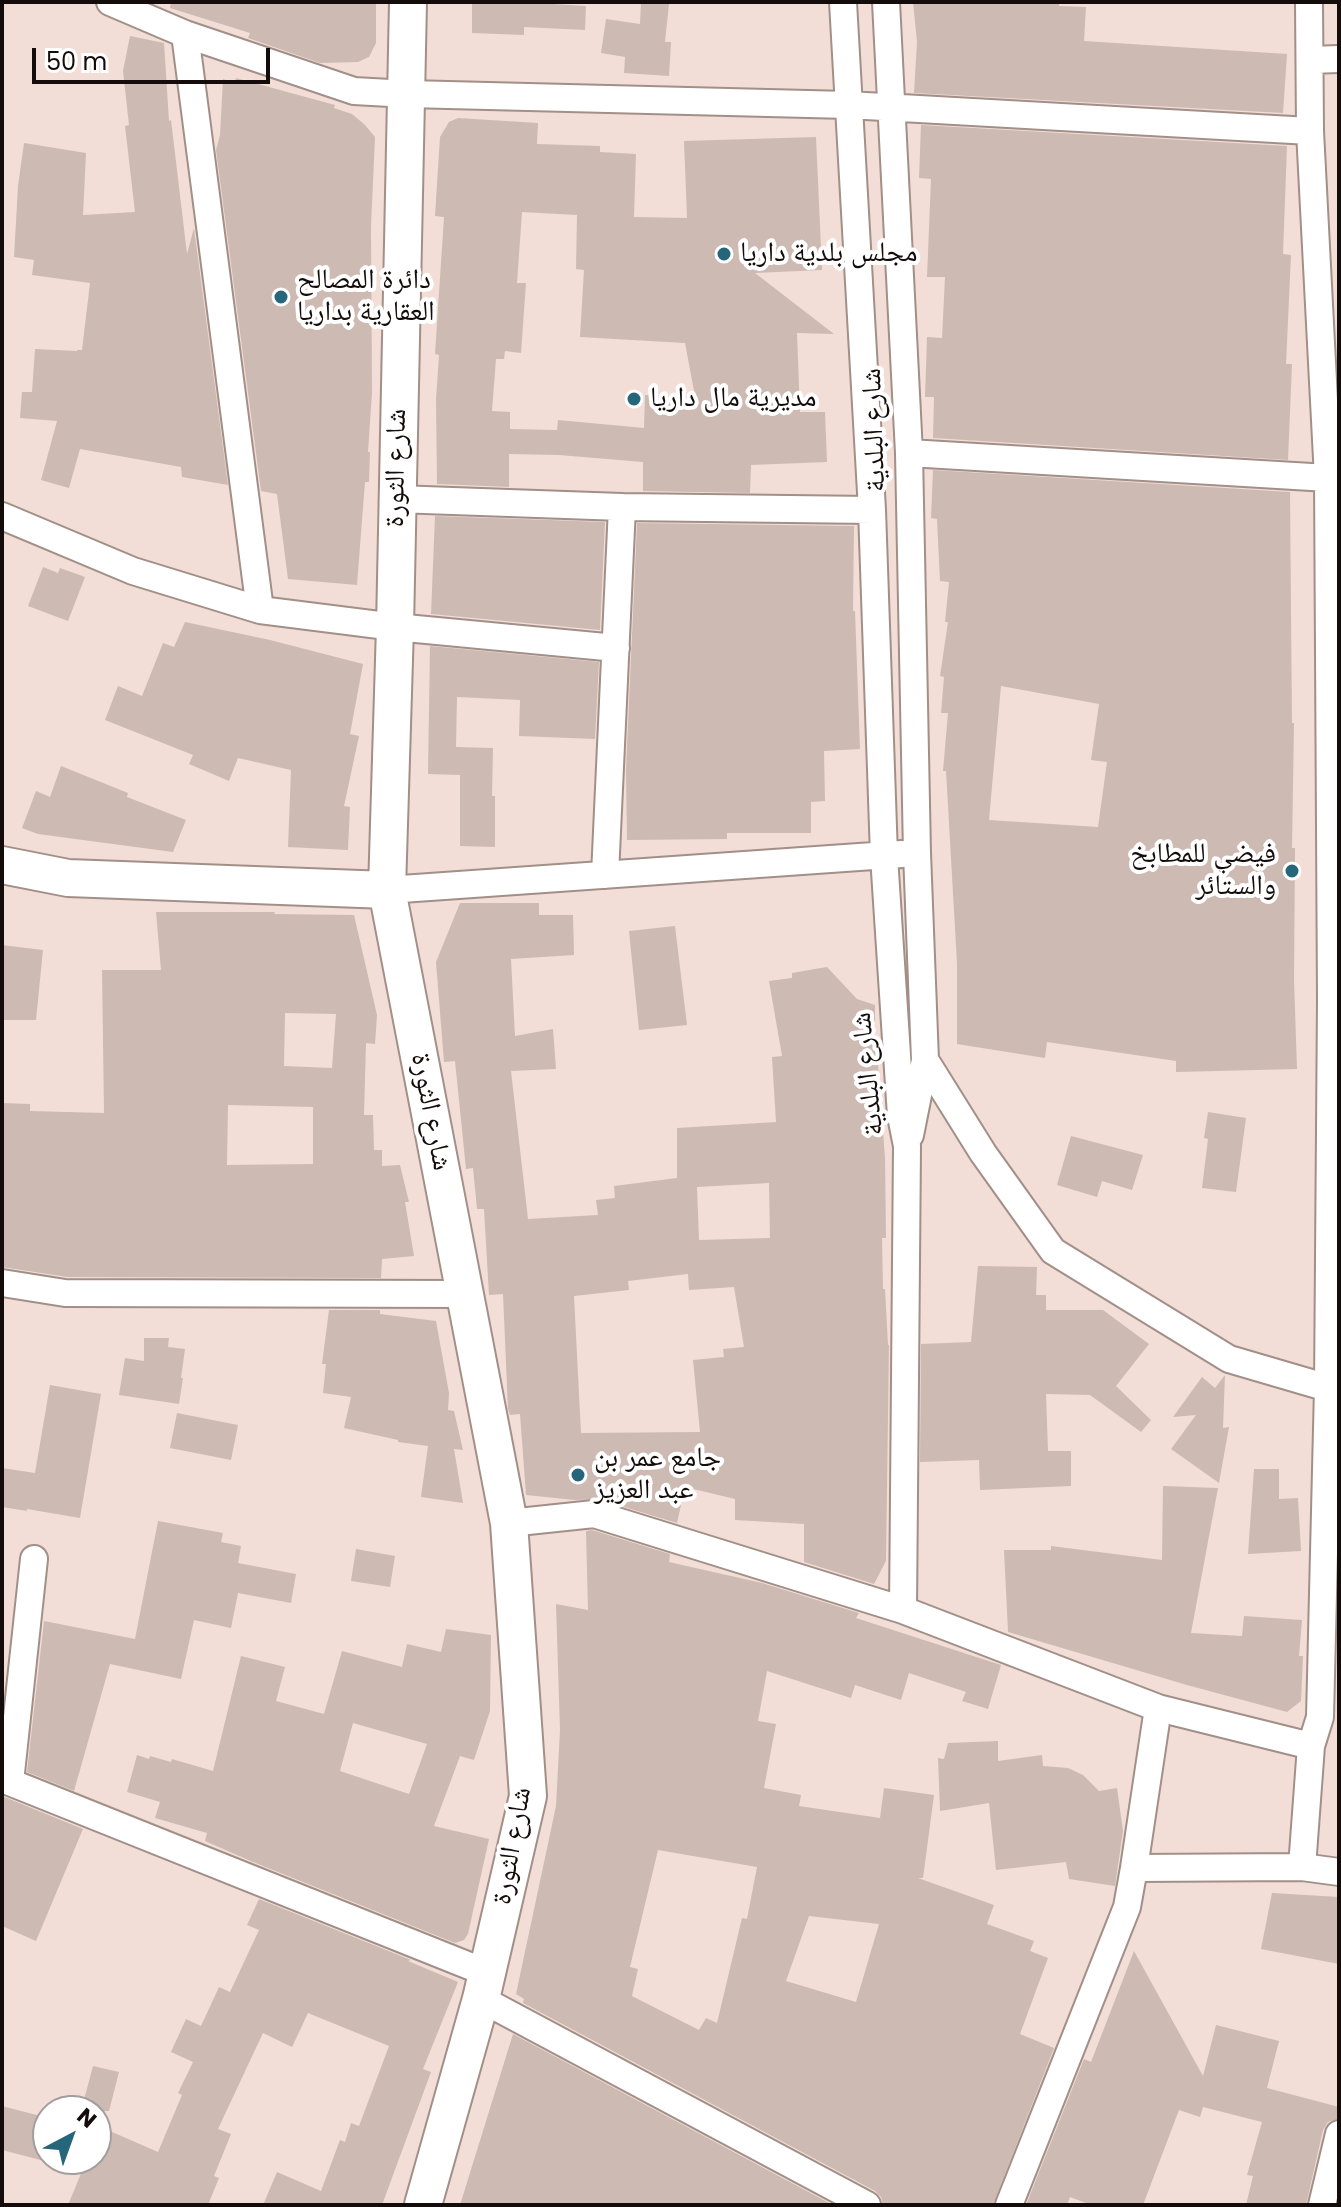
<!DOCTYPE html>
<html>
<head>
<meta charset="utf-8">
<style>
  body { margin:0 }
  #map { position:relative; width:1341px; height:2207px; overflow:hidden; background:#f2ded6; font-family:Poppins,sans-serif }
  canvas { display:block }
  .frame { position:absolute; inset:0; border:4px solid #130c0a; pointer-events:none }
  .north { position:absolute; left:32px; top:2095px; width:80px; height:80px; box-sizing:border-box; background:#fff; border:2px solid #a19e9d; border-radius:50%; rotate:41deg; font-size:22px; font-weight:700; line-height:32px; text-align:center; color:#130c0a }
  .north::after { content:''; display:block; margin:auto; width:28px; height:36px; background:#25667a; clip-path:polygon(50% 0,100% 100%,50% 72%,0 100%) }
  .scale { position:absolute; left:32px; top:48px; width:238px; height:36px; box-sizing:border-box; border:4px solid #130c0a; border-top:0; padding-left:10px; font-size:24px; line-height:28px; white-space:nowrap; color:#130c0a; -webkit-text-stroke:6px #fff; paint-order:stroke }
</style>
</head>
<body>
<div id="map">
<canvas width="1341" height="2207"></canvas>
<div class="frame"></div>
<div class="north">N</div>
<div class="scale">50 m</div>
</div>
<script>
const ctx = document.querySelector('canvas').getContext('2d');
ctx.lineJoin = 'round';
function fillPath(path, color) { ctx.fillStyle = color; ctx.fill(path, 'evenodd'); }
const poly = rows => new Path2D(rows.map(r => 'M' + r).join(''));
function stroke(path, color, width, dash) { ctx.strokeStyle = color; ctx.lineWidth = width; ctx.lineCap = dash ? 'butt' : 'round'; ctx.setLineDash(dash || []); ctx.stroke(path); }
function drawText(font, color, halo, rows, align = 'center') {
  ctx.font = font + ' Poppins,"Noto Naskh Arabic",sans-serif'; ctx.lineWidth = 8; ctx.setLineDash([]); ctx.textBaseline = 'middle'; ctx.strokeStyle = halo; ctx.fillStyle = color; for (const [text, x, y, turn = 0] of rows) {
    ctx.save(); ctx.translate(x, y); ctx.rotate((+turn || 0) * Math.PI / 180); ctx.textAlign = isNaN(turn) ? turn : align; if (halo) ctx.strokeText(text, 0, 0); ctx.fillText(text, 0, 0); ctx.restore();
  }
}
const building = poly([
  [171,2,376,2,376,43,369,57,358,62,320,63,248,38,250,33,170,8],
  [472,2,519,2,586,6,585,30,524,27,524,35,472,33],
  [641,2,669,4,665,42,671,42,669,76,624,73,625,57,601,53,606,19,640,24],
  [913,2,1059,2,1059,6,1086,7,1084,41,1287,54,1283,113,914,93,917,42],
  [130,36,164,43,169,121,171,120,187,254,194,228,228,485,182,477,181,467,80,449,69,488,41,480,57,421,20,418,22,392,32,392,35,349,77,351,77,350,82,350,90,283,32,275,34,260,14,257,18,186,24,143,86,153,83,215,135,212,125,126,129,125,123,71],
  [236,78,335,105,334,108,352,114,364,124,375,137,371,226,372,392,368,452,370,452,369,482,365,482,357,585,288,579,277,494,261,491,216,150,220,135,223,79,235,83],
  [458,118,538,123,537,144,600,146,600,152,636,154,634,217,687,218,684,141,816,137,822,270,755,273,834,334,797,333,800,412,825,412,827,462,751,465,750,493,643,491,643,462,559,455,509,454,509,487,437,484,436,400,439,355,435,354,444,217,435,216,440,137,449,122],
  [522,212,577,215,576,269,584,270,580,337,685,343,695,396,645,395,644,428,558,420,557,430,510,429,510,412,492,411,496,359,504,359,505,351,521,353,526,283,517,283],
  [921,125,1287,146,1283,254,1291,255,1286,364,1292,364,1288,460,933,438,934,397,925,397,927,337,942,338,945,277,927,277,931,179,919,178],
  [933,470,1290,492,1292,723,1294,723,1292,848,1295,848,1294,980,1297,1069,1176,1072,1176,1061,1047,1042,1045,1058,957,1044,957,963,946,771,943,771,948,713,941,713,944,677,940,676,948,622,945,622,949,582,940,581,937,519,931,518],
  [1001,686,1099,704,1091,760,1107,762,1098,827,989,820],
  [435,516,605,522,600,630,431,614],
  [637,523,854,526,853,611,855,611,860,749,824,751,825,801,811,802,811,833,727,833,727,839,627,840,626,769],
  [43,567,58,573,60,568,85,577,68,621,28,606],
  [185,622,270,640,363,664,350,734,359,736,344,806,350,807,348,850,288,847,291,770,238,758,229,781,189,764,193,755,105,720,118,686,142,696,163,643,174,647],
  [430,646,599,662,595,739,519,736,520,700,457,697,456,747,493,748,492,796,495,796,495,847,460,846,460,775,428,774],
  [61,766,128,793,127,797,186,820,173,852,38,834,22,828,36,791,50,797],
  [460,903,539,903,539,915,573,915,574,955,511,959,515,1036,553,1029,556,1069,511,1071,528,1219,598,1215,596,1200,615,1198,614,1186,677,1178,677,1128,776,1122,772,1057,782,1056,769,981,792,978,792,973,827,967,857,999,875,1005,875,1051,877,1051,885,1158,886,1238,882,1238,883,1289,885,1289,888,1345,889,1345,886,1561,874,1584,804,1562,804,1524,735,1520,735,1499,685,1487,677,1523,598,1499,575,1500,526,1495,520,1414,510,1415,508,1409,503,1294,489,1295,484,1209,477,1209,473,1168,466,1169,455,1061,444,1062,436,962],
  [769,1183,770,1238,699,1240,697,1187],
  [688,1274,689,1290,734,1287,744,1347,723,1349,724,1357,693,1360,700,1432,581,1433,574,1296,629,1290,628,1281],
  [156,912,275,912,274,914,354,915,377,1015,375,1044,366,1043,364,1115,373,1115,374,1150,382,1150,382,1166,400,1165,409,1202,405,1202,414,1256,382,1259,381,1278,67,1277,2,1267,2,1103,30,1104,30,1111,104,1113,102,970,161,970],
  [285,1013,336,1014,332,1068,284,1066],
  [228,1105,313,1107,313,1164,227,1165],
  [675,926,687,1025,639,1030,629,931],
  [2,945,43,950,36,1020,2,1020],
  [1208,1112,1246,1118,1236,1192,1202,1188,1208,1139,1204,1138],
  [1071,1136,1143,1155,1132,1190,1102,1181,1097,1197,1057,1185],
  [978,1266,1037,1267,1036,1295,1046,1295,1046,1310,1103,1310,1149,1344,1116,1386,1151,1420,1141,1432,1090,1395,1046,1394,1048,1451,1071,1451,1071,1486,980,1490,979,1460,920,1462,921,1344,971,1342],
  [329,1310,380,1310,380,1314,436,1321,449,1393,448,1410,454,1411,463,1450,454,1449,463,1503,421,1497,428,1446,398,1442,398,1440,344,1428,351,1397,323,1393,326,1364,322,1364],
  [144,1338,169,1338,168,1347,185,1349,181,1378,183,1378,179,1404,119,1395,125,1358,144,1361],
  [1225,1375,1223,1428,1229,1427,1219,1483,1171,1449,1196,1415,1173,1417,1202,1377,1215,1388],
  [50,1385,101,1394,80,1518,27,1509,27,1511,2,1507,2,1468,35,1473],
  [177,1413,238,1425,231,1460,170,1448],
  [1254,1469,1279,1469,1279,1499,1298,1498,1301,1551,1248,1554],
  [1163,1486,1218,1488,1191,1633,1242,1636,1244,1616,1302,1620,1299,1656,1303,1656,1301,1701,1287,1712,1187,1685,1008,1632,1004,1550,1051,1550,1051,1546,1162,1560],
  [158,1521,223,1533,221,1542,241,1546,238,1563,296,1574,291,1603,238,1593,231,1628,194,1620,181,1679,110,1664,74,1791,27,1772,44,1621,135,1639],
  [592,1530,670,1554,669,1562,762,1583,859,1613,856,1618,1001,1665,988,1709,962,1701,966,1692,909,1673,901,1700,855,1685,851,1698,767,1671,758,1721,776,1724,764,1788,801,1795,799,1806,880,1818,884,1788,934,1795,923,1878,918,1878,994,1905,987,1924,1034,1941,1030,1951,1048,1958,1020,2034,1054,2048,993,2205,883,2205,881,2197,875,2191,523,2003,524,1999,516,1994,556,1806,560,1730,556,1604,588,1610,586,1531],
  [658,1850,757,1867,747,1919,742,1918,717,2023,706,2018,699,2030,632,1996,638,1969,630,1967],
  [809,1916,879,1924,856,2002,786,1981],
  [356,1549,395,1556,390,1587,351,1581],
  [446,1629,491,1635,490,1711,474,1760,460,1756,434,1826,489,1839,468,1934,464,1940,455,1943,253,1862,205,1841,207,1833,155,1818,160,1802,127,1792,137,1755,149,1759,150,1756,171,1762,172,1759,213,1771,241,1656,285,1667,276,1701,324,1714,342,1651,402,1667,407,1644,441,1652],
  [353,1723,427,1744,409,1794,340,1771],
  [998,1741,998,1761,1042,1755,1043,1766,1068,1768,1083,1775,1099,1791,1117,1788,1123,1831,1115,1886,1069,1879,1066,1862,996,1870,989,1803,940,1811,938,1758,944,1759,948,1743],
  [2,1796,83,1829,36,1941,2,1926],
  [1272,1893,1339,1897,1339,1964,1261,1949],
  [259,1899,411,1960,408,1961,458,1982,423,2069,431,2072,382,2205,263,2205,277,2172,321,2191,340,2140,345,2142,351,2123,359,2126,389,2046,308,2013,292,2047,263,2033,218,2129,231,2134,214,2176,219,2178,208,2205,68,2205,87,2159,96,2159,96,2125,158,2152,182,2095,178,2093,193,2062,171,2052,186,2019,201,2026,219,1987,230,1992,259,1930,247,1925],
  [1134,1951,1203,2076,1216,2025,1279,2041,1267,2088,1339,2107,1339,2118,1328,2122,1323,2130,1306,2205,1246,2205,1253,2176,1247,2175,1262,2122,1203,2107,1200,2117,1179,2110,1143,2205,1091,2205,1070,2197,1067,2205,1026,2205,1084,2059,1091,2062],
  [513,2034,833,2205,460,2205],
  [93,2066,119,2072,109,2111,81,2111],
  [2,2106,48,2118,48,2162,2,2150]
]);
const street = poly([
  [110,2,185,34,354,91,408,94,848,105,1310,131],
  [843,2,872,510,884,856,901,1116,907,1146,903,1610],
  [886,2,909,453,917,853,925,1060,910,1135],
  [185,34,260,610],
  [1310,60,1339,59],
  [909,453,1328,478],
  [396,499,622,507,872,510],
  [2,516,133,571,260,610,395,627,616,648],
  [605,875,622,507],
  [387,890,902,854],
  [925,1060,983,1153,1053,1251,1229,1359,1328,1388,1339,1388],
  [2,1283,65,1293,466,1294],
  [509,1523,594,1514,903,1610,1158,1708,1311,1746],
  [2,1779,487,1973],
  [10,1782,34,1559],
  [1302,1867,1311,1746,1320,1717,1328,1388,1331,1000,1328,478,1310,131,1309,2],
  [1134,1868,1302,1867,1339,1872],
  [481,1999,867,2205],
  [1009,2205,1127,1907,1134,1868,1158,1708],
  [1322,2205,1339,2134]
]);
const secondary = poly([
  [408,2,395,627,387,890,509,1523,528,1796,481,1999,423,2205],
  [2,865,68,878,387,890]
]);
const markers = [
  [724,254,8,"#25667a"],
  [281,297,8,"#25667a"],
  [634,399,8,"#25667a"],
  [1292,871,8,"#25667a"],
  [578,1475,8,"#25667a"]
];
const poiNames = [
  ["مجلس بلدية داريا",740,254],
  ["دائرة المصالح",297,281],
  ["العقارية بداريا",297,313],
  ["مديرية مال داريا",650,399],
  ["فيضي للمطابخ",1276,855,"right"],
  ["والستائر",1276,887,"right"],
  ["جامع عمر بن",594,1459],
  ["عبد العزيز",594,1491]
];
const streetNames = [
  ["شارع البلدية",875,430,-92],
  ["شارع الثورة",397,468,-89],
  ["شارع البلدية",869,1074,-96],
  ["شارع الثورة",430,1112,79],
  ["شارع الثورة",513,1846,-80]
];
fillPath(building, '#cdbab3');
stroke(street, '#a18f88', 30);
stroke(secondary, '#a18f88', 40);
stroke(street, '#fff', 26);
stroke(secondary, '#fff', 36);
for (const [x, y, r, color] of markers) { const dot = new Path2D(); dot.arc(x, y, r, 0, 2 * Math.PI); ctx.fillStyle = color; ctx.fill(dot); stroke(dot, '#fff', 3); }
drawText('28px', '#130c0a', '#fff', poiNames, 'left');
drawText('28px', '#130c0a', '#fff', streetNames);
</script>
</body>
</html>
